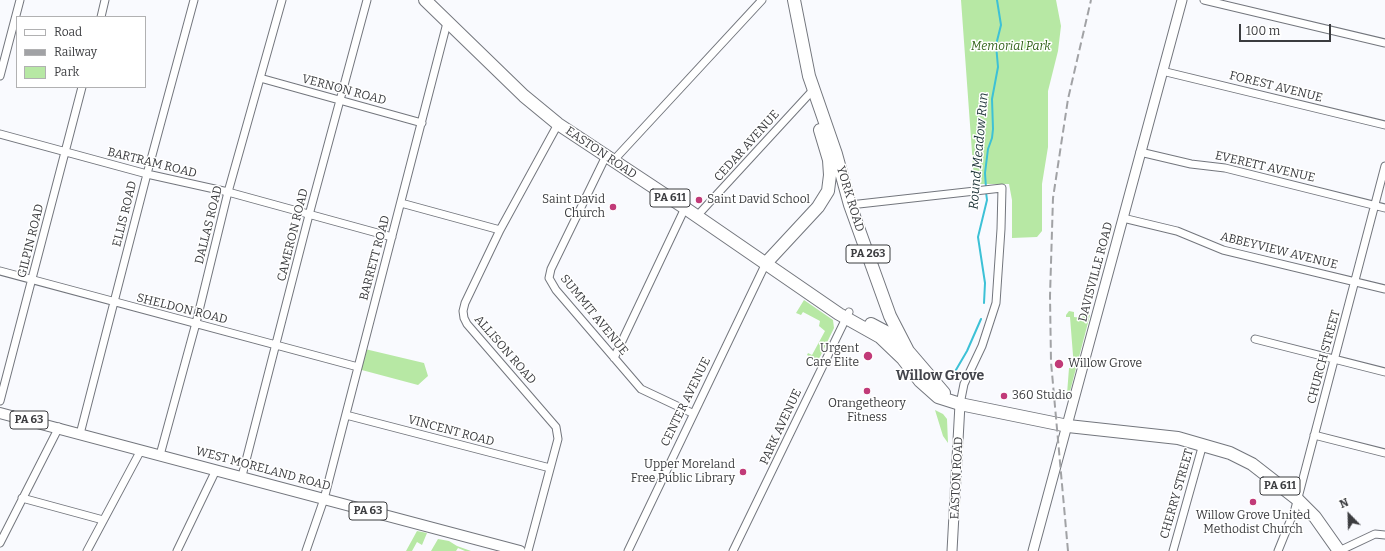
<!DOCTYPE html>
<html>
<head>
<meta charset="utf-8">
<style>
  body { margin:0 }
  #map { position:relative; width:1385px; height:551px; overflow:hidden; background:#f9fafe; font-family:Bitter,serif }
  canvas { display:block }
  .legend { position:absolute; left:16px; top:16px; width:130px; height:72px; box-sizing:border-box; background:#fff; border:1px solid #b1b1b2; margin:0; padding:5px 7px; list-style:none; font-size:12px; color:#3b3c3f }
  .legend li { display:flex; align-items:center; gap:8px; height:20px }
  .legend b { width:20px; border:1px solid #b1b1b2 }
  .north { position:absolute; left:1329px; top:495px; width:40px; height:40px; -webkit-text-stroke:3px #fff; paint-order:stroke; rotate:337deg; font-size:11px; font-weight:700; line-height:16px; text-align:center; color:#3b3c3f }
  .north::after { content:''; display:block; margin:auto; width:14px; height:18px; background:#3b3c3f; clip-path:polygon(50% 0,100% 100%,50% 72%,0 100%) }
  .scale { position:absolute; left:1239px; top:24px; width:92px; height:18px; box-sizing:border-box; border:2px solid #3b3c3f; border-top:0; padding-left:5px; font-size:12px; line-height:14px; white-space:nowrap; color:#3b3c3f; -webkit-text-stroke:3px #fff; paint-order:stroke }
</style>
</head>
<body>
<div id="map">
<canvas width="1385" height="551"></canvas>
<ul class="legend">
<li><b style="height:5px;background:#fff"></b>Road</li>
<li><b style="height:5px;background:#a1a2a5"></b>Railway</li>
<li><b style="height:11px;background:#b7e8a4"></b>Park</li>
</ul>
<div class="north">N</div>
<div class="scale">100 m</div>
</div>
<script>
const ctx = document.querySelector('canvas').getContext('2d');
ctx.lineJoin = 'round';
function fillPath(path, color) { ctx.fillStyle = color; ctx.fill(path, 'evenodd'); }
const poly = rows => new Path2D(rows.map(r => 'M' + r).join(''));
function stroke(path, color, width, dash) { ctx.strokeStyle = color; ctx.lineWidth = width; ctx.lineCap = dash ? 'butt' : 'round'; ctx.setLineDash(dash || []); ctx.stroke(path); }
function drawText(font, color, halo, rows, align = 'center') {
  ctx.font = font + ' Bitter,serif'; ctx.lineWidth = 3; ctx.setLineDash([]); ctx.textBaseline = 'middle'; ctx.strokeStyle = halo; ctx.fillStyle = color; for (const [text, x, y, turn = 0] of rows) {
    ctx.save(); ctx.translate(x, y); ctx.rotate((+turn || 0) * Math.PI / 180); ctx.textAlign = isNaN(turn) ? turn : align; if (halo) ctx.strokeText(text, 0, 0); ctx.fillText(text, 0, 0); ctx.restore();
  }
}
const green = poly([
  [961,0,1056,0,1061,26,1058,51,1048,91,1048,147,1042,184,1042,231,1037,237,1012,238,1012,200,1009,184,978,184,974,180],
  [804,300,833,320,834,328,818,361,807,355,808,353,812,355,825,331,819,326,820,321,803,312,801,315,796,313],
  [1069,311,1074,312,1074,317,1082,318,1084,313,1090,315,1069,395,1067,394,1069,368,1074,368,1070,317,1066,317,1066,315],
  [365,349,424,363,428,376,418,385,358,369],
  [935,410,943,414,947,419,948,443,943,436],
  [417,531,427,533,422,545,417,542,412,551,406,551],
  [438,539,449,541,457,546,471,551,465,551,458,548,456,551,431,551]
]);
const stream = poly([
  [986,188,985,173,988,149,992,138,993,129,992,99,998,67,996,45,1001,25,997,0],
  [984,303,985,283,978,237,987,200,986,192],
  [953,375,967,351,981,319]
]);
const street = poly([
  [1204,0,1385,43],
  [101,17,105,0],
  [1162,71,1385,125],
  [0,76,20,0],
  [260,78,422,123],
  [0,134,147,174,228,192,392,237],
  [1140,152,1191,164,1225,168,1385,208],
  [606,156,551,269,549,278,556,290,641,389,692,413],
  [613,161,762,0],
  [401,203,500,230],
  [850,205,1002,188,1001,229,996,303,982,346,964,384,960,404],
  [697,216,813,90],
  [1123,218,1177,231,1223,250,1385,289],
  [0,271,358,367],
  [1255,339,1385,372],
  [614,358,685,208],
  [0,401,82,87],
  [346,415,550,468],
  [80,434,147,174,194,0],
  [1314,435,1385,453],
  [160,455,196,323,228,192,282,0],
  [242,476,309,215,367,0],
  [22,498,103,520],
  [0,543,59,427],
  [87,551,141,450],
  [177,551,216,470],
  [306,551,324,499,447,23],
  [528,551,558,439,556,427,467,324,464,318,463,311,465,303,500,230,558,124],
  [628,551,766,263],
  [733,551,849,312],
  [1173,551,1203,444],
  [1278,551,1295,509,1385,166],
  [1339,551,1375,534,1385,535]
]);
const secondary = poly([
  [952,551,960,404],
  [1033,551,1182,0]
]);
const primary = poly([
  [0,413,520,551]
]);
const highway = poly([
  [425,0,524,96,558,124,685,208,839,314,880,337,903,359,920,381,938,397,960,404,1068,426,1178,438,1230,453,1252,464,1297,499,1315,517,1339,551],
  [794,0,809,76,836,154,850,205,890,316,908,351],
  [766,263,818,207,828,191,830,175,829,160,820,130],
  [871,324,888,333,908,351,944,393]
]);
const rail = poly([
  [1068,551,1051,362,1050,296,1053,198,1068,99,1091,0]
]);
const markers = [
  [699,200,4,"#c13a78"],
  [613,207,4,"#c13a78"],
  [868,356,5,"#c13a78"],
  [1059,364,5,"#c13a78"],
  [867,391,4,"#c13a78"],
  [1004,396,4,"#c13a78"],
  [743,472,4,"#c13a78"],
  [1253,502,4,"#c13a78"]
];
const shields = [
  [670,198,40],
  [868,254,44],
  [29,420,38],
  [1280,486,40],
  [368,511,38]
];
const shieldNames = [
  ["PA 611",670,198],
  ["PA 263",868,254],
  ["PA 63",29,420],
  ["PA 611",1280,486],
  ["PA 63",368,511]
];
const parkNames = [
  ["Memorial Park",1011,47]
];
const streetNames = [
  ["FOREST AVENUE",1276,87,14],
  ["VERNON ROAD",344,90,15],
  ["CEDAR AVENUE",747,146,-48],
  ["EASTON ROAD",601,153,34],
  ["BARTRAM ROAD",152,163,14],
  ["EVERETT AVENUE",1265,167,13],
  ["YORK ROAD",850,199,73],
  ["ELLIS ROAD",125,214,-76],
  ["DALLAS ROAD",209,225,-76],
  ["CAMERON ROAD",293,235,-76],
  ["GILPIN ROAD",31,241,-76],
  ["ABBEYVIEW AVENUE",1279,251,14],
  ["BARRETT ROAD",375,258,-75],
  ["DAVISVILLE ROAD",1096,272,-75],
  ["SHELDON ROAD",182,309,14],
  ["SUMMIT AVENUE",594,315,51],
  ["ALLISON ROAD",505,350,49],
  ["CHURCH STREET",1324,357,-75],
  ["CENTER AVENUE",686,402,-64],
  ["PARK AVENUE",781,427,-65],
  ["VINCENT ROAD",451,431,15],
  ["WEST MORELAND ROAD",263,469,15],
  ["EASTON ROAD",957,478,-87],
  ["CHERRY STREET",1177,494,-74]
];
const poiNames = [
  ["Saint David",605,200],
  ["Church",605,214],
  ["Saint David School",707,200,"left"],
  ["Urgent",859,349],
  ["Care Elite",859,363],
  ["Willow Grove",1068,364,"left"],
  ["360 Studio",1012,396,"left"],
  ["Orangetheory",867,404,"center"],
  ["Fitness",867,418,"center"],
  ["Upper Moreland",735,465],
  ["Free Public Library",735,479],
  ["Willow Grove United",1253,516,"center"],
  ["Methodist Church",1253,530,"center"]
];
const waterNames = [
  ["Round Meadow Run",979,151,-85]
];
const quarterNames = [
  ["Willow Grove",940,376]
];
fillPath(green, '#b7e8a4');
stroke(stream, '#3dc1d6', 2);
stroke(street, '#73767d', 9);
stroke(secondary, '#73767d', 11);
stroke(primary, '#73767d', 12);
stroke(highway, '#73767d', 14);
stroke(street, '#fff', 7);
stroke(secondary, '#fff', 9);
stroke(primary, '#fff', 10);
stroke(highway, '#fff', 12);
stroke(rail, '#a1a2a5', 2, [8, 4]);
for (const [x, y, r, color] of markers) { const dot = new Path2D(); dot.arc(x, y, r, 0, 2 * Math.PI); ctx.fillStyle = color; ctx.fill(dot); stroke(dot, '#fff', 1.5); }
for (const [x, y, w] of shields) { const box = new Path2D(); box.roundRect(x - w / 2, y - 9, w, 18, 3); ctx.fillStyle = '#fff'; ctx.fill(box); stroke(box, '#3b3c3f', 1); }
drawText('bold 11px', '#3b3c3f', null, shieldNames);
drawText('italic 12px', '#33631b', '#fff', parkNames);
drawText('12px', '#3b3c3f', '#fff', streetNames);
drawText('12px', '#3b3c3f', '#fff', poiNames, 'right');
drawText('italic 13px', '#1b3236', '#fff', waterNames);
drawText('bold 14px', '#43454c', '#fff', quarterNames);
</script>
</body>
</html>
